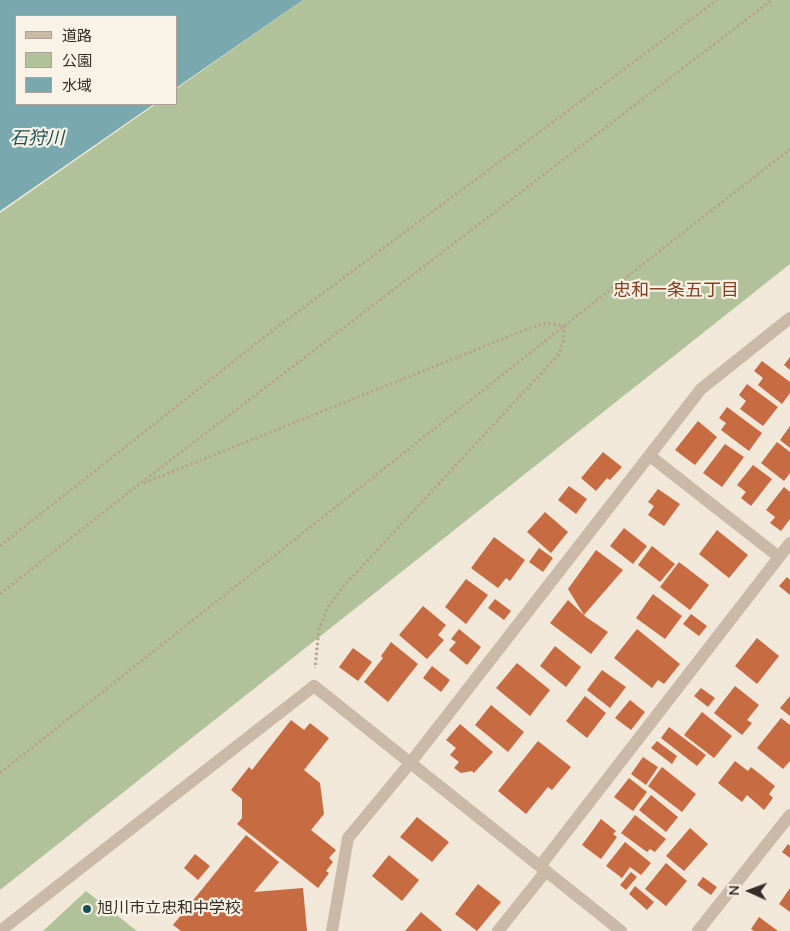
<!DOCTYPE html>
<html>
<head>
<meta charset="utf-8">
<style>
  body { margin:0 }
  #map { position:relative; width:790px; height:931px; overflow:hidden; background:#f2e8da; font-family:"Nunito Sans","Noto Sans JP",sans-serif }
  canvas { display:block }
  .legend { position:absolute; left:15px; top:15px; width:162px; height:90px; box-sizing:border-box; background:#f9f2e6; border:1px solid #aba39a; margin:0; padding:6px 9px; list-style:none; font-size:15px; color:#362d27 }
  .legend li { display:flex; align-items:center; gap:10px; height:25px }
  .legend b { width:25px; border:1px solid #aba39a }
  .north { position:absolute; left:725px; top:866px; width:50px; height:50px; -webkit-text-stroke:4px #f9f2e6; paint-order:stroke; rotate:272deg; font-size:14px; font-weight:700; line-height:20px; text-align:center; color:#362d27 }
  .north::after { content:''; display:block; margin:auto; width:18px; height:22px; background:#362d27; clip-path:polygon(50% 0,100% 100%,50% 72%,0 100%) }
</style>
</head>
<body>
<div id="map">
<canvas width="790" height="931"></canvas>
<ul class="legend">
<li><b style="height:6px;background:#cab9a6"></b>道路</li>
<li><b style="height:14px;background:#b1c19a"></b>公園</li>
<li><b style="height:14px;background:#79a9af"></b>水域</li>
</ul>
<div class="north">N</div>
</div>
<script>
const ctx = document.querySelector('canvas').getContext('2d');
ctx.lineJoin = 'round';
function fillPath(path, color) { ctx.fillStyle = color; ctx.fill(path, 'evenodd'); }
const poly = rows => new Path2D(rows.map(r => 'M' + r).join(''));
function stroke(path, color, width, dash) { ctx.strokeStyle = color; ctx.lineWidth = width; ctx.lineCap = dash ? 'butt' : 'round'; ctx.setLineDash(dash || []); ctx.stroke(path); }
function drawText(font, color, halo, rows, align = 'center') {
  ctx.font = font + ' "Nunito Sans","Noto Sans JP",sans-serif'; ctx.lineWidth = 4.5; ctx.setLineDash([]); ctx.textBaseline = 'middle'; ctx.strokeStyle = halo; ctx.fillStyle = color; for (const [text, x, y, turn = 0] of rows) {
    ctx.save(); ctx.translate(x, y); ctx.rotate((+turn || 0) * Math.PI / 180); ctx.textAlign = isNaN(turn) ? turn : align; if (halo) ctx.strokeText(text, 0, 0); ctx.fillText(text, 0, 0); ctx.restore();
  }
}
const green = poly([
  [303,0,790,0,790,264,0,890,0,213,156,104,176,104,176,89],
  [86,891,137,931,43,931]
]);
const water = poly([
  [0,0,303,0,176,88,176,16,16,16,16,104,154,104,0,211]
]);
const building = poly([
  [790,357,790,370,784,365],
  [762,361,790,382,790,393,782,404,758,385,763,378,754,371],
  [747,384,778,407,763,426,740,409,746,401,739,395],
  [727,407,762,433,749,451,721,430,726,423,719,418],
  [698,421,717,437,695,465,675,450],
  [790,426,790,448,780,440],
  [777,442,790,452,790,473,784,481,761,463],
  [725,444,744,457,722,487,703,473],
  [603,452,622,467,610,480,607,478,596,491,581,478],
  [753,465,772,479,751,506,741,498,746,492,737,485],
  [569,486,587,499,576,514,558,500],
  [784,487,790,492,790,519,781,531,770,523,775,517,766,510],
  [658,489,680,504,664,526,648,515,654,506,648,502],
  [545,512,568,532,551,553,527,532],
  [624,528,647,546,633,564,610,546],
  [717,530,748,555,729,578,699,554],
  [494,537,525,560,510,581,506,578,498,588,471,568],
  [652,546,675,564,660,582,638,565],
  [539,548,553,558,543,572,529,562],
  [596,550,623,570,584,615,568,589],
  [679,562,709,585,690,610,660,587],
  [787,577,790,580,790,595,779,586],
  [466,579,488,595,466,624,445,607],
  [653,594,682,616,665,639,636,618],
  [495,599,511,611,504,620,488,608],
  [568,600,586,617,608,632,591,654,550,623],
  [423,606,446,625,438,635,444,640,427,659,399,635],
  [691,614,707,626,699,636,683,624],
  [459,629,481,647,467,665,449,650,456,642,451,639],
  [637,629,680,664,664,684,658,680,652,688,614,658],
  [757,638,779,656,757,684,735,666],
  [391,642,418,664,388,702,364,682,383,658,381,656],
  [555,646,581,667,566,687,540,666],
  [353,648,372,662,358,681,339,667],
  [517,663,550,690,530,716,496,688],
  [432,666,450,680,441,692,423,678],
  [602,670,626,687,610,708,587,690],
  [735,686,759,705,747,720,752,723,742,735,714,713],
  [701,688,715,698,708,707,694,696],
  [585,696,606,713,587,738,566,721],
  [790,696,790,716,780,708],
  [630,700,645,712,631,730,615,718],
  [491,705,524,732,508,752,475,725],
  [702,712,732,736,714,758,684,735],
  [781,718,790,725,790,761,783,769,757,748],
  [291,720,304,730,310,723,329,738,304,770,320,783,324,814,311,830,336,850,329,858,333,862,326,871,329,873,318,888,237,824,242,818,242,799,231,790,249,767,252,770],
  [460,724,493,752,474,773,472,771,461,773,454,768,459,762,450,755,456,748,446,740],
  [669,727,706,755,697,766,661,738],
  [538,741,571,767,552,790,548,787,526,814,498,791],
  [657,741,677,756,672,764,651,748],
  [643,757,658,767,646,785,631,774],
  [735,761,748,771,751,767,775,786,769,794,773,798,764,810,747,795,742,802,718,783],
  [662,767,696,794,682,812,648,786],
  [629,778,647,792,633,811,614,797],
  [651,795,678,817,666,832,639,810],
  [635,815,666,839,655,852,650,849,647,852,621,833],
  [417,817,449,842,432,862,400,837],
  [601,819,616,831,613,834,617,837,601,859,582,845],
  [690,828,708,844,684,871,666,856],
  [246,835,279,862,254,892,303,888,307,931,181,931,173,925],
  [625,842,651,863,641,875,630,867,622,878,606,866],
  [788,844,790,846,790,858,782,852],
  [195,854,210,866,198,880,184,868],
  [389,855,419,880,402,901,372,876],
  [666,863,687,881,666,906,645,889],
  [631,872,637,877,626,890,620,885],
  [703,877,717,887,711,895,697,885],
  [478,884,501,902,477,931,455,914],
  [635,886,654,902,647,910,629,894],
  [790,888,790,912,779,904],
  [421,912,442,930,441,931,405,931],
  [759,917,778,931,754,931,751,929]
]);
const path = poly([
  [144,483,530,328,547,323,564,326,564,338,559,354,343,587,328,607,319,629,315,668],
  [0,546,272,331,717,0],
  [0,594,138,485,772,0],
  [0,773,564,326,790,149]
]);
const minor = poly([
  [650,456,779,557],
  [540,866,790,543],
  [0,931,314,686,621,931],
  [332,931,348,838,411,762,701,389,790,318],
  [498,931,546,871],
  [698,931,790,815]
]);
const markers = [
  [87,909,5,"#1c5058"]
];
const poiNames = [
  ["旭川市立忠和中学校",97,909]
];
const waterNames = [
  ["石狩川",37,140]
];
const neighbourhoodNames = [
  ["忠和一条五丁目",676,292]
];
fillPath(green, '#b1c19a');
fillPath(water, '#79a9af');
fillPath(building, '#c76b42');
stroke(path, '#b6a390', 3, [2.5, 2.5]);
stroke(minor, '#cab9a6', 12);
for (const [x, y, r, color] of markers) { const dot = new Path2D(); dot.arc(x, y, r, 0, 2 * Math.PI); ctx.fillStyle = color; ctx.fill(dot); stroke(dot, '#f9f2e6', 2); }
drawText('16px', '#362d27', '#f9f2e6', poiNames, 'left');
drawText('italic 18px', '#1c5058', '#f9f2e6', waterNames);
drawText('18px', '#863e1f', '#f9f2e6', neighbourhoodNames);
</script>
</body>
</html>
